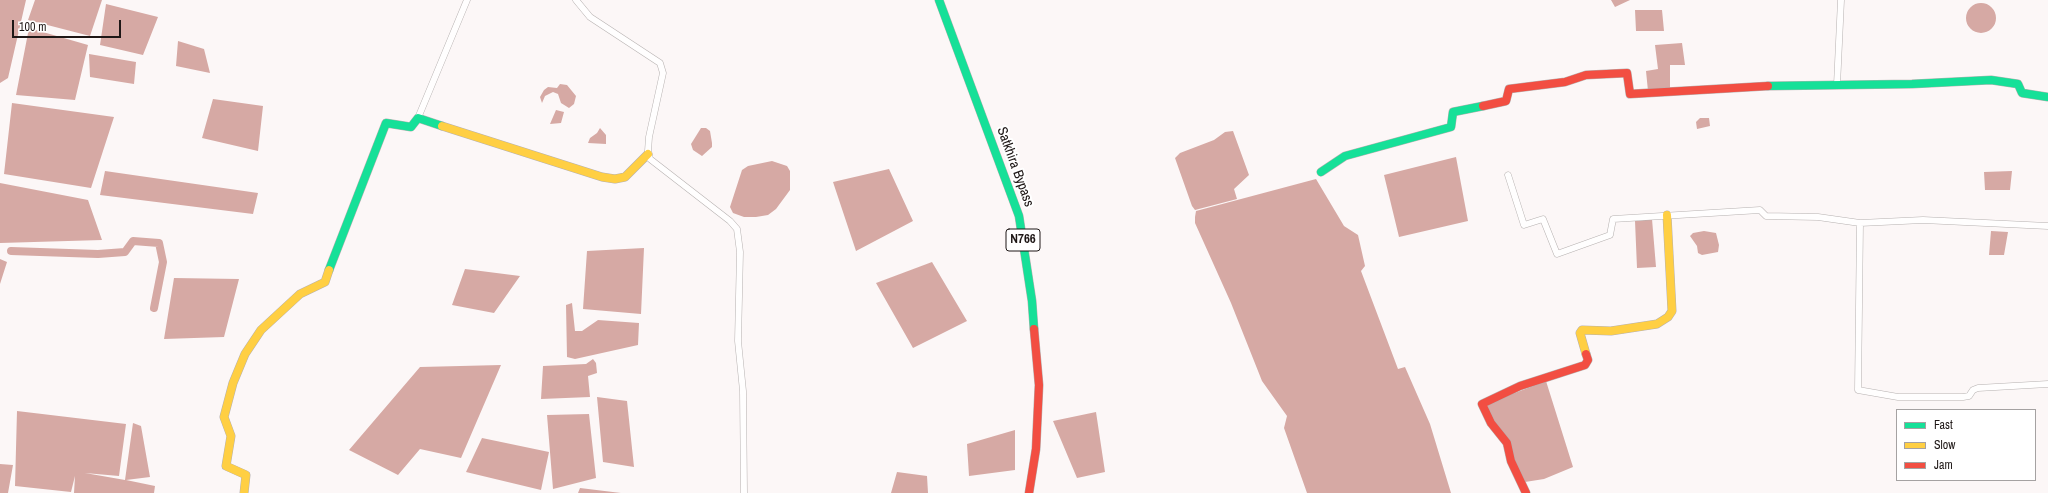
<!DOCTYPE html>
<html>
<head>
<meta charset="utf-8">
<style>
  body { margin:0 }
  #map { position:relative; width:2048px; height:493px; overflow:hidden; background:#fcf7f7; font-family:"Archivo Narrow",sans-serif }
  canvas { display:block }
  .legend { position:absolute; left:1896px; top:409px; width:140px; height:72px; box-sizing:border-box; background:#fff; border:1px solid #a5a2a2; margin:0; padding:5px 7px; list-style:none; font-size:12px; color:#1e1716 }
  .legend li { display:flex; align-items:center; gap:8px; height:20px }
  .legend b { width:20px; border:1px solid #a5a2a2 }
  .scale { position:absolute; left:12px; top:20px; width:109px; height:18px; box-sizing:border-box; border:2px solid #1e1716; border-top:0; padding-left:5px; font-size:12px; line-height:14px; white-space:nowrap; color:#1e1716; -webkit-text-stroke:3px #fff; paint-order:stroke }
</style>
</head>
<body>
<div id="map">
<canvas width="2048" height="493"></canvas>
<ul class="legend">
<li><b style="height:5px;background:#16e098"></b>Fast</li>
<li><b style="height:5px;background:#ffcf43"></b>Slow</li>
<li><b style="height:5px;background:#f24e42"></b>Jam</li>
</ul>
<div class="scale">100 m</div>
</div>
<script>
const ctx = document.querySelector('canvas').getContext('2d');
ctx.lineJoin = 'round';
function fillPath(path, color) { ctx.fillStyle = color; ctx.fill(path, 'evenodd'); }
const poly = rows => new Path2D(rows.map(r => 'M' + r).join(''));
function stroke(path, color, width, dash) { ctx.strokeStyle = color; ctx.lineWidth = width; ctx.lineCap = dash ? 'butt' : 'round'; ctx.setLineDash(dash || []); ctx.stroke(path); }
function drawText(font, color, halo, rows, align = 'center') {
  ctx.font = font + ' "Archivo Narrow",sans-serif'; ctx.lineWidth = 4; ctx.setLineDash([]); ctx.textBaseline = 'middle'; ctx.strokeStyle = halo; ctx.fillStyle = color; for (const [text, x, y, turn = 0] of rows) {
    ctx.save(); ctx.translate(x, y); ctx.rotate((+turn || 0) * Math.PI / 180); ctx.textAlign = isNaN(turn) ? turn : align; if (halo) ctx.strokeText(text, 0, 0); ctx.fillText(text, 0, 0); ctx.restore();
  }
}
const water = poly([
  [0,0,26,0,8,78,0,83],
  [35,0,102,0,90,36,28,20],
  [1611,0,1637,0,1630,0,1615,7],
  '1966 18a15 15 0 1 1 30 0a15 15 0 1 1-30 0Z',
  [106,4,158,17,143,55,100,45],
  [1635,10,1662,10,1664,31,1636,31],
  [29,28,88,45,75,100,16,95],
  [178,41,204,49,210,73,176,66],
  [1682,43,1685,65,1670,65,1670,88,1648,91,1646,71,1658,69,1655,45],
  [89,54,136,62,134,84,90,77],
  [560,84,567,85,576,96,574,104,569,108,561,103,558,94,553,92,545,96,542,103,540,97,544,90,548,87,557,88],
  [213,99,263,106,258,151,202,138],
  [12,103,114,117,91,188,4,174],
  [556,110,564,112,561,123,550,124],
  [1700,118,1709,118,1710,126,1697,129,1696,122],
  [600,128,606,135,606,144,588,143,590,138,597,133],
  [701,128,706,128,710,131,712,143,712,147,702,156,693,150,691,144],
  [1233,131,1249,175,1234,189,1237,199,1195,210,1192,206,1175,158,1180,153,1214,140,1225,132],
  [1456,157,1468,221,1399,237,1384,175],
  [772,161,787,166,790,171,790,190,776,209,768,215,756,217,744,217,733,213,730,207,742,170,748,166],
  [889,169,913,221,856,251,833,182],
  [105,171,258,193,253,214,100,195],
  [2012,171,2010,190,1985,190,1984,172],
  [1316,179,1344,226,1358,235,1365,266,1361,271,1398,369,1405,367,1430,424,1451,493,1307,493,1284,428,1287,416,1262,381,1231,303,1195,223,1195,217,1196,211],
  [0,183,88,200,102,240,0,243],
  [1652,219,1656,267,1637,268,1635,221],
  [1704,231,1716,233,1719,245,1718,252,1702,255,1698,253,1697,246,1690,236,1693,233],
  [1991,231,2008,232,2004,255,1989,255],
  [644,248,641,314,583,309,587,251],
  [0,259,7,262,0,284],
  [932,262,967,321,913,348,876,283],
  [465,269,520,276,494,313,452,305],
  [174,278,239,279,224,337,164,339],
  [572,303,575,331,582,331,598,320,639,323,638,345,575,359,567,357,566,305],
  [593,359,596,363,597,373,588,376,590,397,541,399,543,366,586,364],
  [501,365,461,458,420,449,398,475,349,450,420,367],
  [1546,381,1573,467,1544,479,1525,482,1486,404],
  [597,397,627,401,634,467,603,462],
  [17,411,126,424,119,476,85,473,125,480,133,423,141,426,150,477,126,480,155,486,154,493,74,493,75,476,71,492,15,486],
  [1096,412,1105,472,1077,478,1053,421],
  [589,414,596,478,553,489,547,415],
  [1015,430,1015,470,969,476,967,444],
  [482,438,549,452,541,490,466,472],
  [0,464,13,465,8,493,0,493],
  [897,472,927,476,928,493,891,493],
  [580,488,621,493,578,493]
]);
const canal = poly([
  [11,251,98,254,125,252,133,241,159,243,163,262,154,308]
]);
const street = poly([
  [576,0,590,17,660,63,663,73,649,137,648,151,650,159,730,221,737,229,740,252,738,341,743,391,744,493],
  [1837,85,1841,0],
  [418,118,467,0],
  [1508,175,1524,225,1543,219,1557,254,1610,235,1613,219,1760,210,1766,216,1818,217,1860,223],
  [2048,226,1923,220,1860,223,1858,390,1898,397,1963,397,1969,396,1973,390,1978,388,2048,384]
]);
const fast = poly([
  [939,0,1019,216,1032,301,1034,329],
  [1768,86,1912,84,1991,80,2018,84,2022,93,2048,97],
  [1321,172,1345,156,1451,127,1453,112,1483,106],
  [329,270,386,123,411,127,418,118,442,126]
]);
const slow = poly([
  [442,126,602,177,615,179,625,177,648,154],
  [1586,354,1580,333,1582,330,1611,331,1657,324,1668,317,1672,311,1667,215],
  [244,493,246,475,226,466,231,436,224,417,233,383,245,354,261,330,300,294,325,282,329,270]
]);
const jam = poly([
  [1483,106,1506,101,1509,89,1565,82,1586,75,1627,73,1630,94,1768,86],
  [1029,493,1036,449,1039,385,1034,329],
  [1526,493,1511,461,1507,443,1491,423,1482,404,1520,386,1585,365,1588,360,1586,354]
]);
const shields = [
  [1023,240,34]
];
const shieldNames = [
  ["N766",1023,240]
];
const streetNames = [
  ["Satkhira Bypass",1015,167,70]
];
fillPath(water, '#d6a9a4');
stroke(canal, '#d6a9a4', 8);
stroke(street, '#b6b1b0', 7);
stroke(fast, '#b6b1b0', 9);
stroke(slow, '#b6b1b0', 9);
stroke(jam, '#b6b1b0', 9);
stroke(street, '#fffefe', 6);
stroke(fast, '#16e098', 8);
stroke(slow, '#ffcf43', 8);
stroke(jam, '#f24e42', 8);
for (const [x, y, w] of shields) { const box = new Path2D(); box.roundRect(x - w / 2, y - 11, w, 22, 3); ctx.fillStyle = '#fff'; ctx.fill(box); stroke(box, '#1e1716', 1); }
drawText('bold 13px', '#1e1716', null, shieldNames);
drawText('14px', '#1e1716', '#fff', streetNames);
</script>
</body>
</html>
